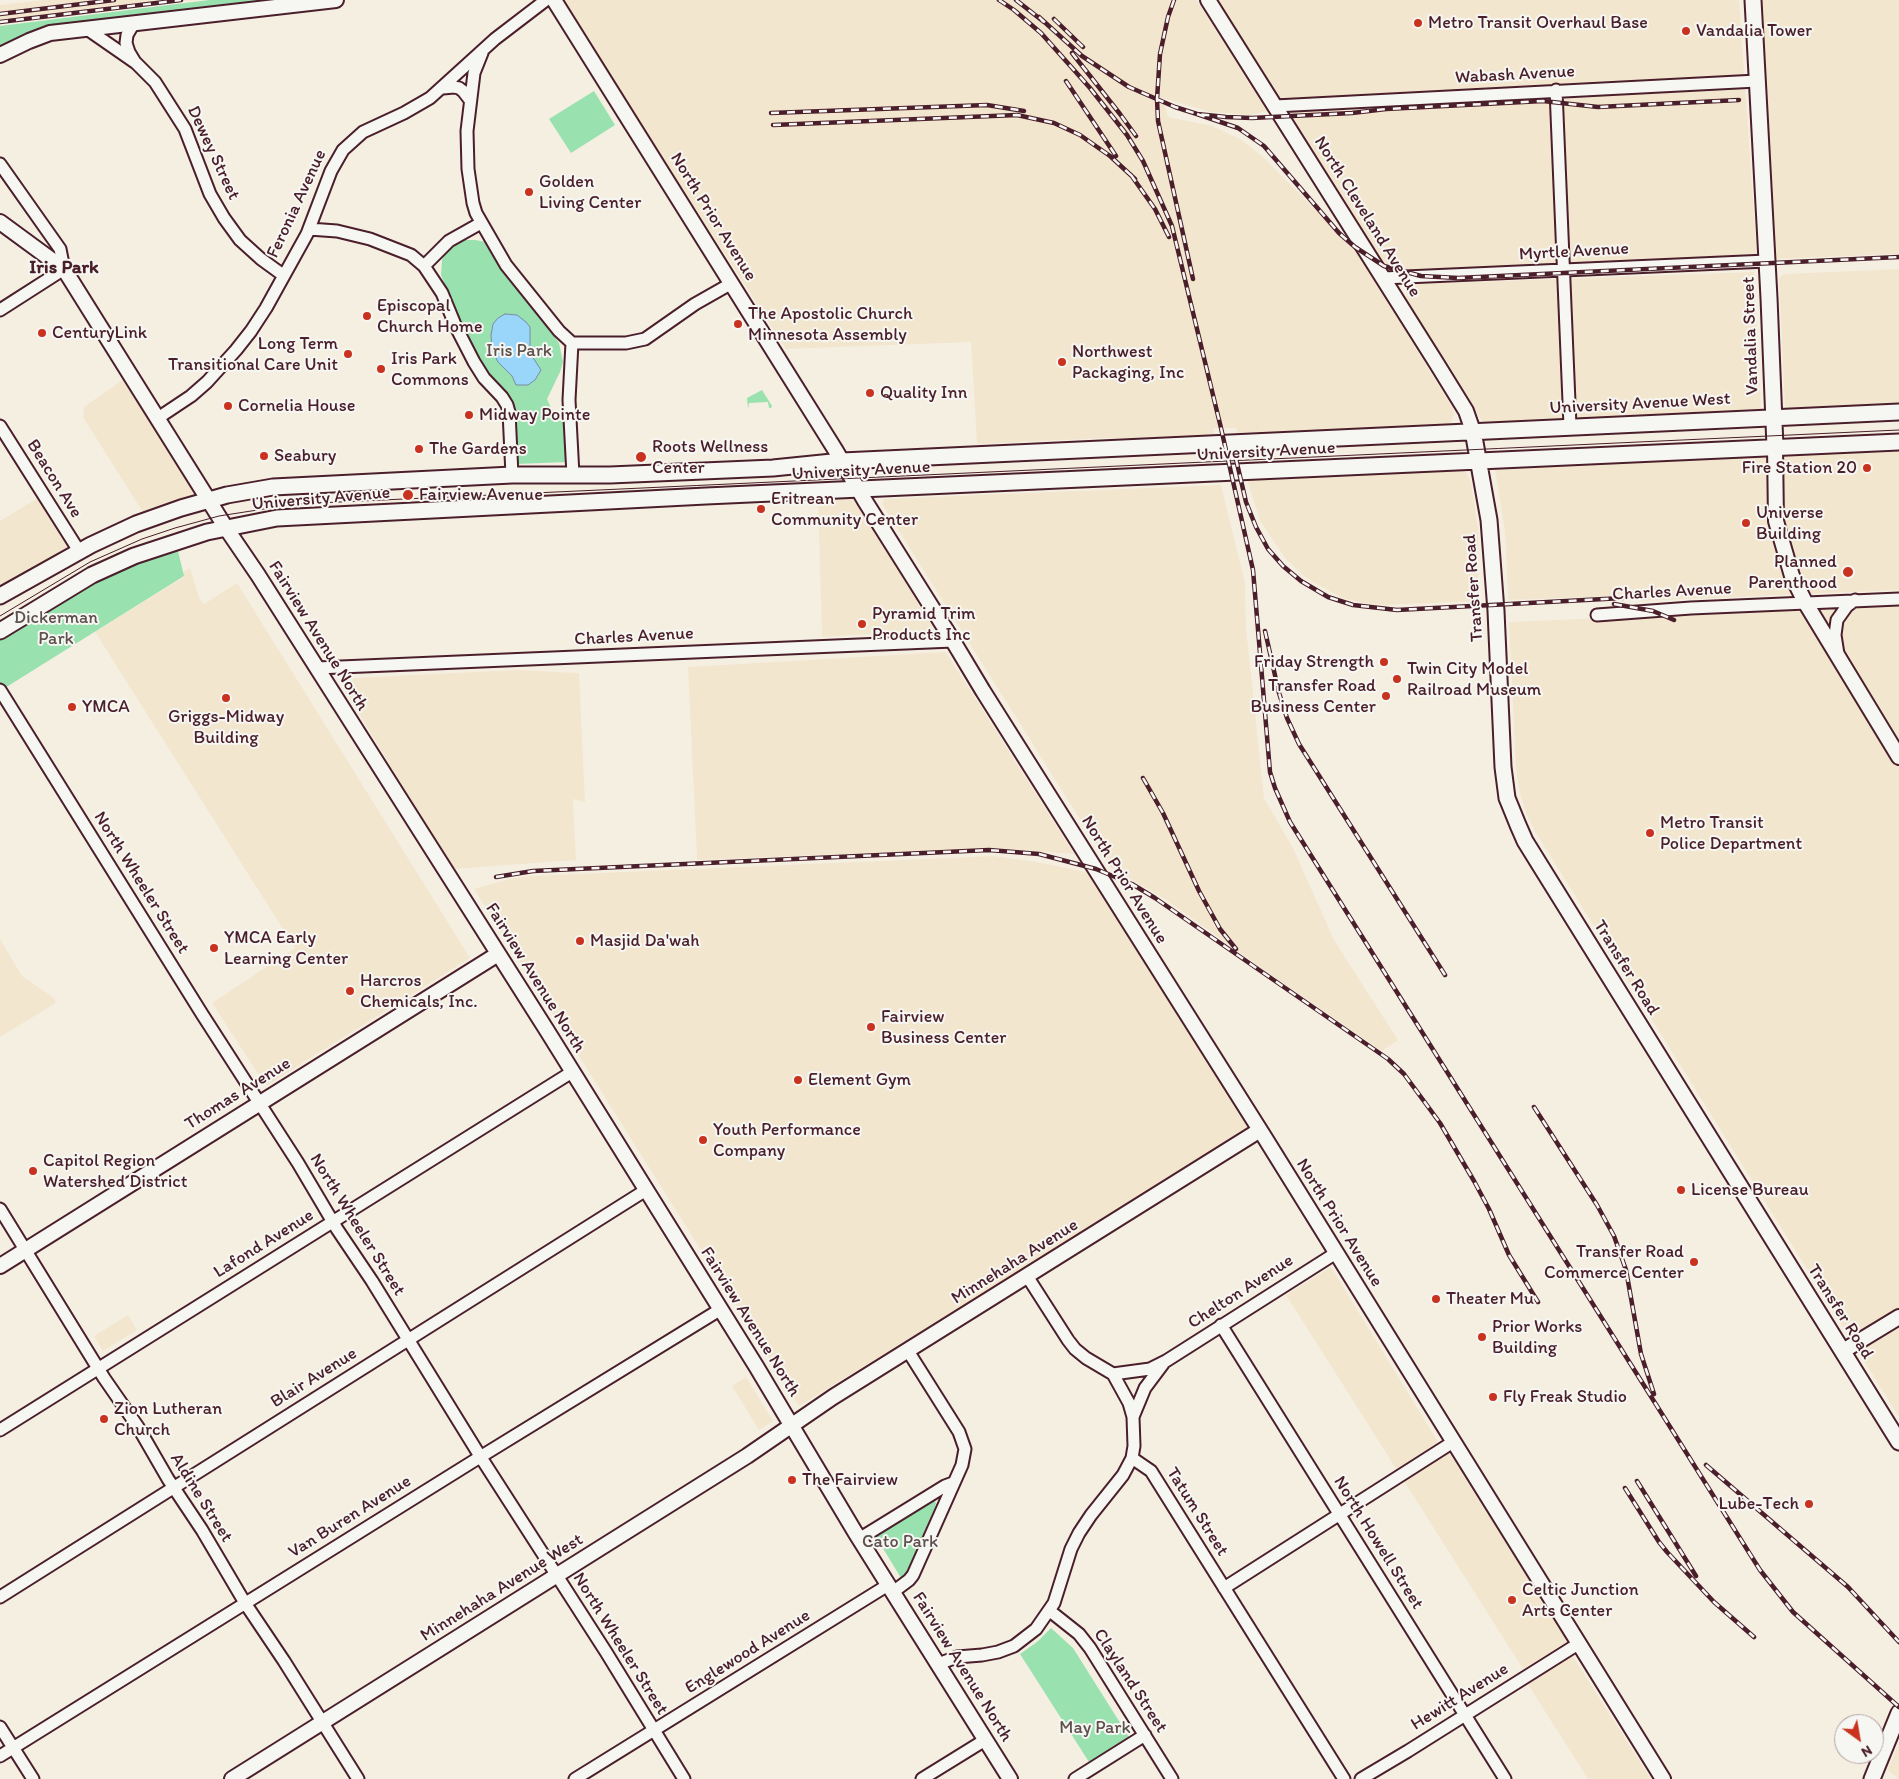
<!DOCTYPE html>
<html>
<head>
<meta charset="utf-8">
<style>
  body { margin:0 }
  #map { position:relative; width:1899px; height:1779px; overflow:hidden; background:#f5efe2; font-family:Itim,sans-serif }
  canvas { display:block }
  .north { position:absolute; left:1834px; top:1714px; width:50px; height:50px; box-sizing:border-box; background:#f6f6f2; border:1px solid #b1a0a2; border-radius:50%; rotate:148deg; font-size:14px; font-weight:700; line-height:20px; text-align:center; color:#4a1f2b }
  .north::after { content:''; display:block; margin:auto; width:18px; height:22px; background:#c8321e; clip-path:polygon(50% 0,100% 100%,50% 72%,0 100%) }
</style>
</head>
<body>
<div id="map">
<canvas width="1899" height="1779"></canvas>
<div class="north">N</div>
</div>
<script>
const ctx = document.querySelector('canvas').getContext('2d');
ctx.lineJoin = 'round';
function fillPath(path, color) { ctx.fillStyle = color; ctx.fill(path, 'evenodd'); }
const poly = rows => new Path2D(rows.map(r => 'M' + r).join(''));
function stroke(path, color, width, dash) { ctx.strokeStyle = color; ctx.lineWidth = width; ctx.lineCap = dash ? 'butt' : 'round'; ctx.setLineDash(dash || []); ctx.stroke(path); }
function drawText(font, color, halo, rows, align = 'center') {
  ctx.font = font + ' Itim,sans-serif'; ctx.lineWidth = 4; ctx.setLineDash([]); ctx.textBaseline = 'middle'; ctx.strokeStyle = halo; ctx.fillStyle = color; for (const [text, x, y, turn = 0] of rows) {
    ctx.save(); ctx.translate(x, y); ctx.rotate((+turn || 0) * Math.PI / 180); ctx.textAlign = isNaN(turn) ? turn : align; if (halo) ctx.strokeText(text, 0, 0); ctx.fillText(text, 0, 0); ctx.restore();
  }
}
const built = poly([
  [43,0,197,0,0,22,0,5],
  [561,0,1197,0,1267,111,1250,115,1211,112,1162,98,1168,117,1212,126,1240,139,1262,156,1355,250,1452,407,1454,413,1451,422,1444,427,1238,435,1236,428,1213,428,1215,439,1106,438,977,444,971,342,786,349],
  [1217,0,1739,0,1757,257,1385,271],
  [1762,0,1899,0,1899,254,1774,259],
  [1899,269,1899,407,1790,412,1785,407,1779,278,1784,274],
  [1754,272,1761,410,1756,413,1487,426,1479,417,1406,299,1407,289,1416,284],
  [125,378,194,488,196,498,144,514,83,417,84,407],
  [1899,446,1899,590,1640,601,1639,595,1508,600,1505,532,1495,469,1497,466],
  [1460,468,1465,470,1471,483,1478,528,1479,601,1385,605,1363,603,1343,598,1322,587,1305,577,1285,558,1260,521,1247,479],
  [1221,485,1245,583,1246,628,1264,798,1293,848,1334,940,1398,1040,1382,1051,1274,977,1165,899,1110,867,882,504,884,499],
  [850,494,904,580,934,630,822,637,818,497],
  [38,498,72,551,0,590,0,521],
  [190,568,199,598,204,604,237,583,470,958,266,1086,212,1003,295,948,95,632,184,577,183,572],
  [1899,606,1899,1417,1536,833,1526,813,1520,793,1516,771,1509,622],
  [946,652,1074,854,996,848,697,860,688,667],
  [516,670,579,673,585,802,573,799,576,860,453,869,344,689,352,678],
  [994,856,1037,862,1086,872,1252,1128,799,1406,474,889,509,879,530,876],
  [0,939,22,976,54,998,56,1003,0,1037],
  [1331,1267,1438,1442,1397,1470,1286,1295],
  [128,1315,137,1330,103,1351,94,1336],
  [746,1377,773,1421,759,1430,732,1386],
  [1449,1452,1568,1641,1523,1669,1404,1481],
  [1572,1655,1651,1779,1588,1779,1527,1683],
  [1899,1742,1899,1779,1898,1779,1888,1770]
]);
const green = poly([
  [209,0,289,0,143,17,106,19,54,25,38,29,0,47,0,26],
  [594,91,615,125,571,153,549,119],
  [464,240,475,240,486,242,559,343,563,362,560,372,547,399,551,408,565,421,568,462,516,464,512,405,505,392,489,374,466,337,441,275,442,260,446,252,454,244],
  [762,390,772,406,771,408,769,408,768,402,749,403,748,409,747,398],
  [177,547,184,576,0,691,0,637,96,579],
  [932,1500,934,1500,936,1503,935,1507,907,1572,904,1577,901,1578,875,1535],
  [1051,1628,1073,1648,1129,1737,1089,1762,1020,1654,1037,1642]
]);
const water = poly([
  [505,314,517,315,526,322,530,327,530,353,541,370,535,380,528,385,516,385,512,376,498,362,492,350,491,335,493,324,498,318,505,314]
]);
const minor = poly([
  [134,23,127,35,126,43,129,52,135,62],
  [87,29,136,63,155,82,185,129,210,194,224,218,240,240,261,259,283,275],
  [482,53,474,73,467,131,468,169,473,203,476,213,506,265,559,331,572,343],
  [443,88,454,87,459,88,463,91,470,100],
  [1556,90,1570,426],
  [1275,106,1757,81],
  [0,164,60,249,64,269,0,310],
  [309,229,337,231,370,239,411,255,424,266,442,293,456,327,474,362,484,378,502,397,507,405,509,412,512,475],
  [424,266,449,241,481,223],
  [1383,278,1767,261],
  [572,343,626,343,645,339,695,304,732,283],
  [572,343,569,400,573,475],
  [158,418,191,396,207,382,236,350,251,331,266,308,307,234,331,171,343,150,363,132,404,113,430,98,495,39,546,0],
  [0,426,79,551],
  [1597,615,1691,608,1899,599],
  [1838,654,1835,635,1837,620,1847,606,1855,600],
  [317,668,953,641],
  [0,690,202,1014,298,1163,337,1229,372,1281,480,1456,606,1652,684,1779],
  [0,1209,104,1378,138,1427,168,1479,202,1530,245,1603,284,1661,358,1779],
  [1027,1276,1068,1340,1075,1349,1086,1358,1113,1374,1129,1403,1133,1417,1134,1446,1132,1458,1151,1471,1344,1779],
  [1221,1325,1505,1779],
  [1113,1374,1150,1369,1166,1361,1336,1253],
  [1133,1417,1145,1388,1163,1364],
  [0,1430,572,1072],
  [859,1539,945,1486,953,1483],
  [1224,1588,1453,1442],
  [893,1592,909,1580,913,1575,962,1465,965,1449,959,1432,908,1351],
  [0,1597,646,1190],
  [1050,1611,1079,1634,1090,1648,1172,1779],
  [938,1664,957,1657,982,1655,998,1652,1014,1646,1036,1629,1054,1603,1071,1549,1079,1533,1091,1515,1123,1475,1132,1458],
  [0,1727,33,1779],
  [0,1756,472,1462,721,1309],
  [575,1779,888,1585],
  [922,1779,985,1740],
  [1075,1779,1145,1735],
  [1361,1779,1408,1751,1578,1644]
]);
const tertiary = poly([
  [554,0,836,451,865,501,953,641,983,691,1265,1138,1663,1779],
  [1208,0,1437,364,1466,411,1473,431],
  [0,55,29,41,50,33,336,0],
  [0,222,64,269,226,528,258,575,546,1029,756,1366,855,1532,1010,1779],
  [1775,447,1776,521,1792,576,1805,602,1899,757],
  [0,1266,498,954],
  [1843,1351,1899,1317],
  [232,1779,747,1456,833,1397,1260,1130]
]);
const secondary = poly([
  [1753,0,1769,298,1775,447],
  [1473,431,1489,520,1496,611,1503,767,1507,798,1518,825,1525,841,1543,870,1899,1442],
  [0,596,91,545,136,524,181,508,227,495,273,487,512,475,610,475,773,468,842,461,1899,412],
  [0,631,92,575,134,556,207,532,277,518,706,496,1899,442],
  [1872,1779,1899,1713]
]);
const tram = poly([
  [0,616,90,562,142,539,175,528,219,516,296,504,1899,430]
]);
const rail = poly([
  [999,0,1014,10,1041,33,1090,88,1127,135,1143,161,1172,226,1221,428,1253,570,1270,772,1275,788,1290,822,1760,1570,1793,1612,1899,1707],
  [1016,0,1044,22],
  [1174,0,1168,17,1160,54,1157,99,1158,121,1193,279],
  [0,14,114,0],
  [1039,17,1082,56,1129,87,1175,107,1197,114,1226,117,1252,118,1352,113,1386,109,1543,101,1598,107,1739,100],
  [1054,19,1083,47],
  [0,22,181,0],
  [1072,53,1120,114,1136,136],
  [1066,81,1116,156],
  [771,113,987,105,1024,111],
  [1197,114,1238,128,1264,146,1339,233,1355,247,1384,266,1421,276,1458,278,1899,257],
  [773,125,1017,115,1054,123,1080,135,1110,156,1135,179],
  [1131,175,1155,209,1169,237],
  [1236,459,1246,502,1256,527,1268,549,1283,566,1301,581,1328,597,1353,605,1397,610,1623,598],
  [1614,604,1653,611,1674,620],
  [1265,631,1279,693,1287,718,1299,744,1445,975],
  [1143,778,1163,813,1199,891,1220,929,1236,949],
  [496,877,533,871,989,850,1039,854,1096,869,1132,884,1155,898,1388,1059,1404,1074,1440,1123,1474,1181,1489,1209,1509,1255,1538,1302],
  [1534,1107,1597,1205,1614,1236,1626,1270,1641,1354,1654,1394],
  [1706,1465,1848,1587,1899,1642],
  [1637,1481,1696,1576],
  [1625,1488,1659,1542,1667,1552,1714,1602,1754,1637]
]);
const markers = [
  [1418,23,5,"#c8321e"],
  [1686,31,5,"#c8321e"],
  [529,192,5,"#c8321e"],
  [367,316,5,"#c8321e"],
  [738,324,5,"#c8321e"],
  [42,333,5,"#c8321e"],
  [348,354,5,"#c8321e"],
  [1062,362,5,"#c8321e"],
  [381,369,5,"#c8321e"],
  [870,393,5,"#c8321e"],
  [228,406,5,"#c8321e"],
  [469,415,5,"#c8321e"],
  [419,449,5,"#c8321e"],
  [264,456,5,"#c8321e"],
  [641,457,6,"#c8321e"],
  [1867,468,5,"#c8321e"],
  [408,495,6,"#c8321e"],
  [761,509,5,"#c8321e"],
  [1746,523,5,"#c8321e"],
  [1848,572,6,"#c8321e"],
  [862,624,5,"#c8321e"],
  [1384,662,5,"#c8321e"],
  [1397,679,5,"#c8321e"],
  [1386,696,5,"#c8321e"],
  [226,698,5,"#c8321e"],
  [72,707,5,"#c8321e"],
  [1650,833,5,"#c8321e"],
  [580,941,5,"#c8321e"],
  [214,948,5,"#c8321e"],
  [350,991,5,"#c8321e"],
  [871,1027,5,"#c8321e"],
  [798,1080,5,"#c8321e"],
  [703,1140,5,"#c8321e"],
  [33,1171,5,"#c8321e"],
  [1681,1190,5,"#c8321e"],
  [1694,1262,5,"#c8321e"],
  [1436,1299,5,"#c8321e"],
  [1482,1337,5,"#c8321e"],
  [1493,1397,5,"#c8321e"],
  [104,1419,5,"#c8321e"],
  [792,1480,5,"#c8321e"],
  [1809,1504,5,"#c8321e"],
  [1512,1600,5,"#c8321e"]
];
const poiNames = [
  ["Metro Transit Overhaul Base",1428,23],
  ["Vandalia Tower",1696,31],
  ["Golden",539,182],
  ["Living Center",539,203],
  ["Episcopal",377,306],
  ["Church Home",377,327],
  ["The Apostolic Church",748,314],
  ["Minnesota Assembly",748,335],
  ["CenturyLink",52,333],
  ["Long Term",338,344,"right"],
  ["Transitional Care Unit",338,365,"right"],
  ["Northwest",1072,352],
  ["Packaging, Inc",1072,373],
  ["Iris Park",391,359],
  ["Commons",391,380],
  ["Quality Inn",880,393],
  ["Cornelia House",238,406],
  ["Midway Pointe",479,415],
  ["Roots Wellness",652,447],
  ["Center",652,468],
  ["The Gardens",429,449],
  ["Seabury",274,456],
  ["Fire Station 20",1857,468,"right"],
  ["Fairview Avenue",419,495],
  ["Eritrean",771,499],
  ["Community Center",771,520],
  ["Universe",1756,513],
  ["Building",1756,534],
  ["Planned",1837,562,"right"],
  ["Parenthood",1837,583,"right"],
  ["Pyramid Trim",872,614],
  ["Products Inc",872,635],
  ["Friday Strength",1374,662,"right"],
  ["Twin City Model",1407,669],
  ["Railroad Museum",1407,690],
  ["Transfer Road",1376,686,"right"],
  ["Business Center",1376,707,"right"],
  ["YMCA",82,707],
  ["Griggs-Midway",226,717,"center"],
  ["Building",226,738,"center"],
  ["Metro Transit",1660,823],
  ["Police Department",1660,844],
  ["YMCA Early",224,938],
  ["Learning Center",224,959],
  ["Masjid Da'wah",590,941],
  ["Harcros",360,981],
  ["Chemicals, Inc.",360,1002],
  ["Fairview",881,1017],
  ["Business Center",881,1038],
  ["Element Gym",808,1080],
  ["Youth Performance",713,1130],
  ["Company",713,1151],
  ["Capitol Region",43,1161],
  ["Watershed District",43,1182],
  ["License Bureau",1691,1190],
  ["Transfer Road",1684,1252,"right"],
  ["Commerce Center",1684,1273,"right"],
  ["Theater Mu",1446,1299],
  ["Prior Works",1492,1327],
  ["Building",1492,1348],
  ["Fly Freak Studio",1503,1397],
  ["Zion Lutheran",114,1409],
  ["Church",114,1430],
  ["The Fairview",802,1480],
  ["Lube-Tech",1799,1504,"right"],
  ["Celtic Junction",1522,1590],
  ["Arts Center",1522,1611]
];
const streetNames = [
  ["Wabash Avenue",1515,75,-3],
  ["Dewey Street",213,153,65],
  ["Feronia Avenue",297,204,-65],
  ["North Prior Avenue",713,217,58],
  ["North Cleveland Avenue",1367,217,58],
  ["Myrtle Avenue",1574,252,-3],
  ["Vandalia Street",1751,336,-92],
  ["University Avenue West",1640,404,-3],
  ["University Avenue",1266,452,-3],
  ["University Avenue",861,471,-3],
  ["Beacon Ave",54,479,58],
  ["University Avenue",321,499,-5],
  ["Transfer Road",1474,588,-94],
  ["Charles Avenue",1672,592,-3],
  ["Fairview Avenue North",318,636,58],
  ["Charles Avenue",634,637,-3],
  ["North Prior Avenue",1124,880,58],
  ["North Wheeler Street",141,883,58],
  ["Transfer Road",1626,968,58],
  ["Fairview Avenue North",535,978,58],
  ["Thomas Avenue",238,1094,-32],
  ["North Prior Avenue",1339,1223,58],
  ["North Wheeler Street",357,1225,58],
  ["Lafond Avenue",264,1244,-32],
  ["Minnehaha Avenue",1015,1262,-32],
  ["Chelton Avenue",1241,1292,-33],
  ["Transfer Road",1840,1312,58],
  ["Fairview Avenue North",750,1322,58],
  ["Blair Avenue",314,1378,-32],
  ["Aldine Street",201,1498,58],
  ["Tatum Street",1197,1512,58],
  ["Van Buren Avenue",350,1517,-32],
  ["North Howell Street",1378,1543,58],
  ["Minnehaha Avenue West",502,1588,-32],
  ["North Wheeler Street",620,1644,58],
  ["Englewood Avenue",748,1652,-32],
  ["Fairview Avenue North",962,1667,58],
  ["Clayland Street",1130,1681,57],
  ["Hewitt Avenue",1460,1697,-32]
];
const parkNames = [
  ["Iris Park",519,351],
  ["Dickerman",56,618],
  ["Park",56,639],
  ["Cato Park",900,1542],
  ["May Park",1095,1728]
];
const neighbourhoodNames = [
  ["Iris Park",64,268]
];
fillPath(built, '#f3e6cf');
fillPath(green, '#99e1af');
fillPath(water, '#9ad5fa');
stroke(water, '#7a8ca7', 1);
stroke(minor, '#4a1f2b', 15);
stroke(tertiary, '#4a1f2b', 18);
stroke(secondary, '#4a1f2b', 19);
stroke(minor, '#f6f6f2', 11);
stroke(tertiary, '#f6f6f2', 14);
stroke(secondary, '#f6f6f2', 15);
stroke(tram, '#4a1f2b', 1);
stroke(rail, '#4a1f2b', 4.5);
stroke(rail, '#f6f6f2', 2.5, [8]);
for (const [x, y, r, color] of markers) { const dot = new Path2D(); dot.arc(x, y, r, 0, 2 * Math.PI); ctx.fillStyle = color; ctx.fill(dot); stroke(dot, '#f6f6f2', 2); }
drawText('18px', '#4a1f2b', '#f6f6f2', poiNames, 'left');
drawText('18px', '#4a1f2b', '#f6f6f2', streetNames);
drawText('18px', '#5e504c', '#f6f6f2', parkNames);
drawText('bold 19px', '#4a1f2b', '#f6f6f2', neighbourhoodNames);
</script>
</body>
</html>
